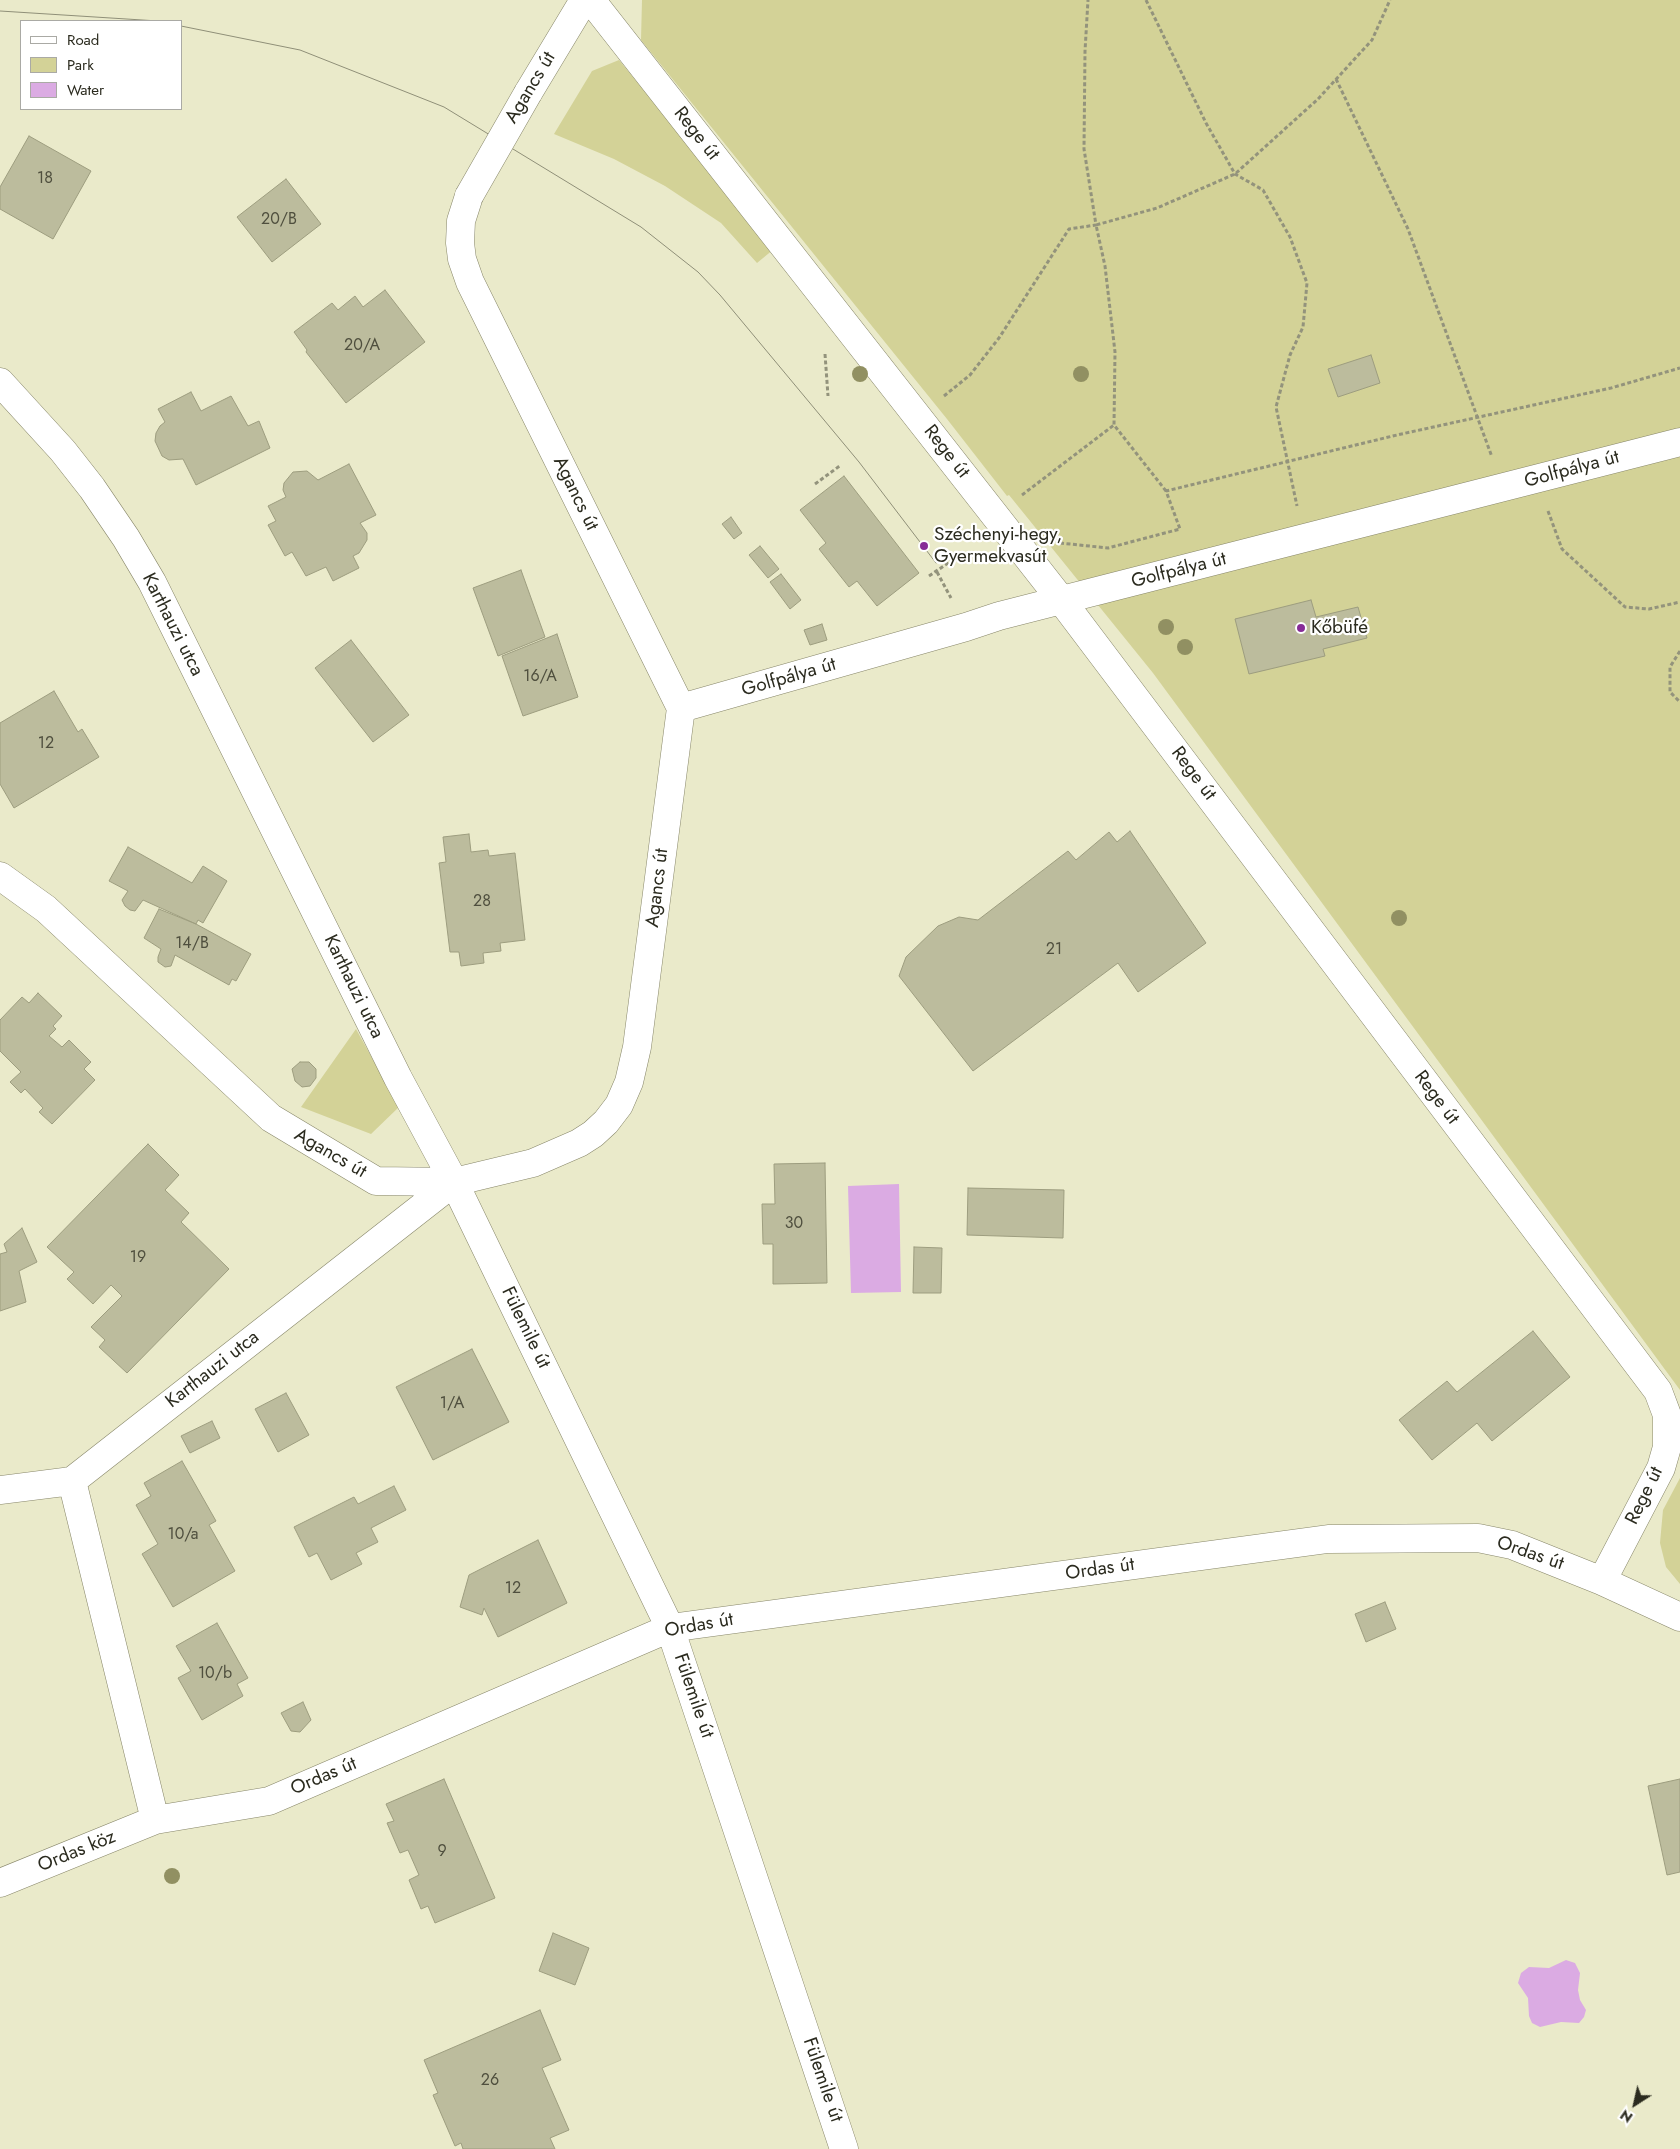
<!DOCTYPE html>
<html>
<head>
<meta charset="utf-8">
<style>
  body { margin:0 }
  #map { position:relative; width:1680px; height:2149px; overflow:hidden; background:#eaeaca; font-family:Jost,sans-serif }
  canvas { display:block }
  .legend { position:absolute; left:20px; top:20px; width:162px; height:90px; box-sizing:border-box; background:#fff; border:1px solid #aaaaa5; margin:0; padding:6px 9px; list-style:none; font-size:15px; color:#2b2b1f }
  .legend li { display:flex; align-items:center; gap:10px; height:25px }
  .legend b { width:25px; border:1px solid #aaaaa5 }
  .north { position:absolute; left:1610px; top:2079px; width:50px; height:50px; -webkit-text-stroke:4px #fff; paint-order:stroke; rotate:215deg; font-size:14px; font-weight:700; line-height:20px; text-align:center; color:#2b2b1f }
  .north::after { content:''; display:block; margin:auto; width:18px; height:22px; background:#2b2b1f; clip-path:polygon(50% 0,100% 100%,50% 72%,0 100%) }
</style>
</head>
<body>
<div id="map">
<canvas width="1680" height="2149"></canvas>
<ul class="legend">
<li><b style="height:6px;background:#fff"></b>Road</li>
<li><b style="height:14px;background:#d3d297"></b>Park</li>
<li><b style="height:14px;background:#dbabe3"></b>Water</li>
</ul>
<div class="north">N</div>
</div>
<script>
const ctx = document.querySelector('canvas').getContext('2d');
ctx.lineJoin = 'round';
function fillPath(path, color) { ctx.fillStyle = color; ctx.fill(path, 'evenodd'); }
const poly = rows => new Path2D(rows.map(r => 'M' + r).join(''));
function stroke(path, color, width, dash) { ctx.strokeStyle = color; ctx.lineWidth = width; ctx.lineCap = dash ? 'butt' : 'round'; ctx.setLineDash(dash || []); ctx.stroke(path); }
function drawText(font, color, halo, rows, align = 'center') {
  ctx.font = font + ' Jost,sans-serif'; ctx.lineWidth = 4.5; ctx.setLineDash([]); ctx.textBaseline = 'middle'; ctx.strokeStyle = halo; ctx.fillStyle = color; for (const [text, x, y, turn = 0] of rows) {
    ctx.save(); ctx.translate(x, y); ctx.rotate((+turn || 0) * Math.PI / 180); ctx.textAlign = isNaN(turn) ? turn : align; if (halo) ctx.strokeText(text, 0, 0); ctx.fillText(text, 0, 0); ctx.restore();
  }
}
const green = poly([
  [642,0,1680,0,1680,1390,1153,673,1009,495,1007,496,947,419,641,40],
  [619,60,774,249,757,263,721,223,665,186,614,159,554,134,592,71],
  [356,1029,399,1107,371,1134,301,1107],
  [1680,1478,1680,1584,1666,1567,1660,1543,1663,1510]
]);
const water = poly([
  [899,1184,901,1292,851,1293,848,1186],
  [1566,1960,1575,1963,1580,1973,1578,1990,1580,2000,1586,2010,1584,2017,1579,2023,1561,2022,1540,2027,1532,2023,1529,2016,1528,1998,1518,1983,1521,1973,1529,1967,1549,1968]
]);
const building = poly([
  [29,136,91,171,53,239,0,209,0,187,29,136],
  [286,179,321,224,272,262,237,217,286,179],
  [385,290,425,342,346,403,306,352,307,350,294,332,332,303,338,310,355,296,363,307,385,290],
  [1371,355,1380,383,1338,397,1328,369,1371,355],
  [191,392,201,411,231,396,248,426,259,421,270,448,196,485,183,459,169,460,162,456,155,441,156,433,160,426,165,422,158,409,191,392],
  [349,464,376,515,360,523,367,533,367,540,359,553,353,556,359,568,333,581,326,567,306,576,292,552,285,556,268,525,276,521,268,506,286,497,283,490,284,483,293,472,307,471,318,480,349,464],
  [844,476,919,573,877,606,857,581,849,587,819,549,826,543,800,510,844,476],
  [731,517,742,533,734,539,722,524,731,517],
  [760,546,779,569,768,578,749,555,760,546],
  [521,570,545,637,498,656,473,588,521,570],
  [781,574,801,600,790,609,770,582,781,574],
  [1311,600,1316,617,1358,607,1367,638,1323,649,1325,656,1249,674,1235,619,1311,600],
  [822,624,827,640,810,645,804,630,822,624],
  [557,634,578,697,523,716,502,656,557,634],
  [351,640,409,715,373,742,315,668,351,640],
  [54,691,78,732,82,729,99,757,14,808,0,784,0,723,54,691],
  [1130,831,1206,943,1138,992,1118,963,973,1071,899,976,906,957,938,926,959,917,978,920,1068,851,1076,860,1109,832,1117,842,1130,831],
  [469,834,471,852,488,850,489,856,515,853,525,940,500,943,501,951,483,953,484,963,461,966,459,952,450,952,439,863,446,862,443,837,469,834],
  [128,847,192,883,203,866,227,881,203,923,198,920,196,924,143,900,135,911,130,910,125,906,122,900,128,891,109,881,128,847],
  [159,909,196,924,251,954,236,981,232,979,229,985,175,955,171,966,165,967,158,962,158,957,161,949,144,938,159,909],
  [38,993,62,1016,53,1026,56,1029,49,1036,62,1047,69,1040,91,1062,84,1069,95,1080,52,1124,39,1112,43,1108,25,1089,21,1093,10,1082,21,1072,0,1051,0,1020,22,997,29,1003,38,993],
  [300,1062,309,1062,316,1069,316,1078,310,1086,302,1087,295,1081,292,1069,300,1062],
  [148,1144,179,1175,165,1190,189,1213,181,1222,229,1269,127,1373,99,1347,105,1340,91,1327,122,1296,111,1285,93,1304,67,1279,74,1272,47,1247,148,1144],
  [825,1163,827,1283,773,1284,773,1244,763,1244,762,1204,775,1204,774,1164,825,1163],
  [968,1188,1064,1190,1063,1238,967,1235,968,1188],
  [22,1228,37,1262,19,1271,26,1302,0,1311,0,1254,7,1252,4,1244,22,1228],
  [914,1247,942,1248,941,1293,913,1293,914,1247],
  [1533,1331,1570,1377,1492,1441,1477,1423,1432,1460,1399,1420,1447,1381,1457,1392,1533,1331],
  [472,1349,509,1422,433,1460,396,1387,472,1349],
  [286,1393,309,1435,278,1452,255,1409,286,1393],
  [212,1421,220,1438,190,1453,181,1436,212,1421],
  [182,1461,216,1521,209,1525,235,1571,173,1607,142,1554,158,1544,136,1505,151,1496,144,1483,182,1461],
  [394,1486,406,1510,371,1528,378,1542,356,1553,362,1564,331,1580,317,1553,309,1557,294,1527,354,1497,358,1504,394,1486],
  [538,1540,567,1603,498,1637,484,1608,482,1615,460,1607,469,1575,538,1540],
  [1385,1602,1396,1629,1366,1642,1355,1614,1385,1602],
  [217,1623,248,1678,237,1684,243,1696,202,1720,178,1678,191,1671,176,1646,217,1623],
  [303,1702,311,1720,300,1732,291,1731,281,1713,303,1702],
  [444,1779,495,1898,435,1923,428,1906,421,1909,409,1880,419,1875,408,1850,400,1853,387,1823,394,1821,386,1804,444,1779],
  [1680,1779,1680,1872,1667,1875,1648,1786,1680,1779],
  [553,1933,589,1948,575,1985,539,1971,553,1933],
  [540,2010,561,2060,542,2068,569,2130,550,2138,555,2149,463,2149,461,2143,455,2146,433,2095,438,2093,424,2060,540,2010]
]);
const path = poly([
  [1146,0,1206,123,1235,174,1263,190,1290,237,1307,283,1303,327,1290,355,1276,407,1297,506],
  [1336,79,1408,229,1492,457],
  [825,354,828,396],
  [944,396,970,375,999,338,1069,229,1096,225,1084,149,1085,51,1088,0],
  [815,484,841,465],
  [1166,491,1114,425,1115,352,1105,266,1096,225,1157,208,1235,174,1318,99,1372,40,1390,0],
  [1022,495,1114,425],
  [1548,511,1562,549,1625,607,1649,609,1680,602],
  [1060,543,1108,548,1180,529,1166,491,1397,435,1611,388,1680,368],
  [937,572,951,598],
  [929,576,954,559],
  [1680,651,1670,667,1670,692,1680,702]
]);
const minor = poly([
  [591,0,1062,601,1658,1391,1667,1415,1667,1447,1661,1468,1602,1581],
  [528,93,584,0],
  [0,382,63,451,92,488,126,538,152,582,398,1078,454,1182,670,1628,844,2149],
  [681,708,966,627,999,616,1680,442],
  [0,876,46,909,271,1118,376,1181,454,1182,533,1163,579,1143,593,1134,606,1122,619,1105,629,1082,637,1047,681,708,470,282,462,259,460,243,461,221,469,196],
  [72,1481,454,1182],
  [72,1481,155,1820],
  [0,1490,72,1481],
  [0,1883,155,1820,269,1801,670,1628,1328,1539,1478,1538,1512,1545,1602,1581,1680,1617]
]);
const tram = poly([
  [0,11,158,21],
  [181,26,300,50,444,107,641,227,698,272,720,295,859,462,936,563]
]);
const minorBridge = poly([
  [469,196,528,93]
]);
const trees = [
  [860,374],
  [1081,374],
  [1166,627],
  [1185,647],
  [1399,918],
  [172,1876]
];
const markers = [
  [924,546,5,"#872c97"],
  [1301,628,5,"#872c97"]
];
const numberNames = [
  ["18",45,179],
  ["20/B",279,220],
  ["20/A",362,346],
  ["16/A",540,677],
  ["12",46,744],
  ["28",482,902],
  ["14/B",192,944],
  ["21",1054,950],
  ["30",794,1224],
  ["19",138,1258],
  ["1/A",452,1404],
  ["10/a",183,1535],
  ["12",513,1589],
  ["10/b",215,1674],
  ["9",442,1852],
  ["26",490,2081]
];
const streetNames = [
  ["Agancs út",531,88,-59],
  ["Rege út",696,134,52],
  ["Rege út",946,452,52],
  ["Golfpálya út",1572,470,-15],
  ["Agancs út",575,494,64],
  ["Golfpálya út",1179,571,-14],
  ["Karthauzi utca",172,625,63],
  ["Golfpálya út",789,678,-16],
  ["Rege út",1193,774,53],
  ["Agancs út",658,888,-83],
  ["Karthauzi utca",353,987,64],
  ["Rege út",1436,1098,53],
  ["Agancs út",330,1154,30],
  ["Fülemile út",525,1328,64],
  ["Karthauzi utca",213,1370,-38],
  ["Rege út",1645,1496,-64],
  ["Ordas út",1530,1554,19],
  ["Ordas út",1100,1570,-8],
  ["Ordas út",699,1626,-10],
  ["Fülemile út",693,1696,71],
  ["Ordas út",324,1777,-23],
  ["Ordas köz",77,1852,-22],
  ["Fülemile út",822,2080,71]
];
const poiNames = [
  ["Széchenyi-hegy,",934,535],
  ["Gyermekvasút",934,557],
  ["Kőbüfé",1311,628]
];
fillPath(green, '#d3d297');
fillPath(water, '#dbabe3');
fillPath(building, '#bcbc9d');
stroke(building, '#9d9d7f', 1);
stroke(minor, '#878669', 29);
stroke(path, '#93937c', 3, [4, 2.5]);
stroke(minor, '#fff', 28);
stroke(tram, '#8f8f78', 1);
stroke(minorBridge, '#878669', 29, []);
stroke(minorBridge, '#fff', 28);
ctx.fillStyle = '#919062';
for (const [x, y] of trees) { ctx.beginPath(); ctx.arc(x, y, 8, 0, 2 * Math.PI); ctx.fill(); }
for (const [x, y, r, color] of markers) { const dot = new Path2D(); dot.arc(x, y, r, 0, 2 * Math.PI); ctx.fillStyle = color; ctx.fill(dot); stroke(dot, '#fff', 2); }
drawText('16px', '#4f4f3e', null, numberNames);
drawText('19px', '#2b2b1f', '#fff', streetNames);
drawText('19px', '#2b2b1f', '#fff', poiNames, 'left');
</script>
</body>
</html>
